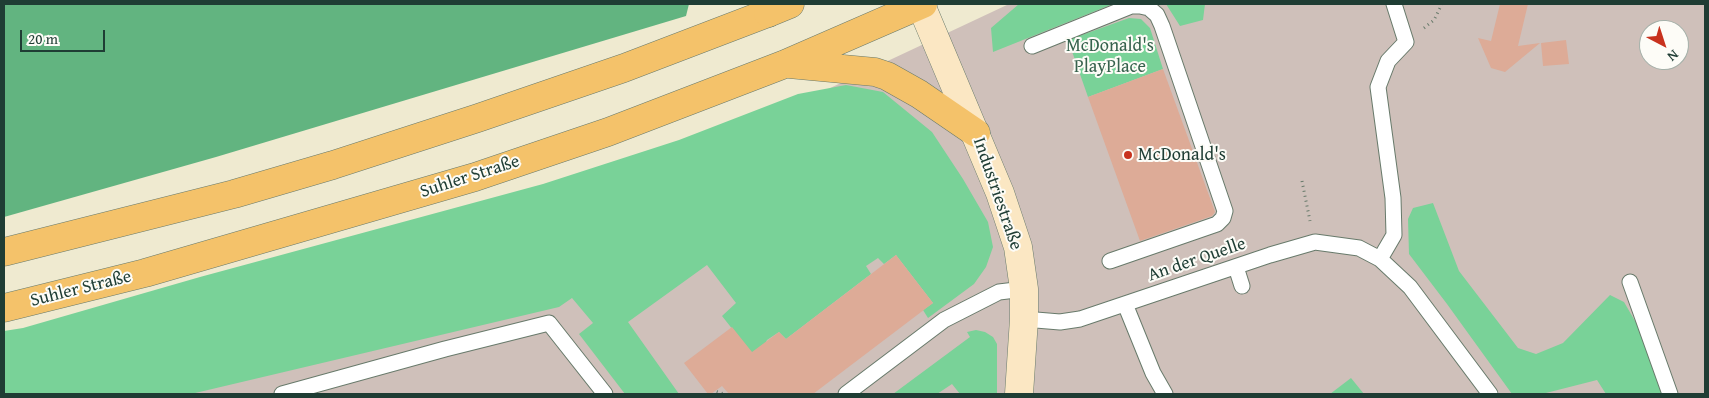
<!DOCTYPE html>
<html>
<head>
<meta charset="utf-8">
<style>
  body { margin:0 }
  #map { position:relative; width:1709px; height:398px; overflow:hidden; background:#efead0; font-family:"Gentium Book Plus",serif }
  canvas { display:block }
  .frame { position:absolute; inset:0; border:5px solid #1f3d34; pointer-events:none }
  .north { position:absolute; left:1639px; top:20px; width:50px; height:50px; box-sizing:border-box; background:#fdfcf7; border:1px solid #a4b0a9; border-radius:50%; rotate:140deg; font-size:14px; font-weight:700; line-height:20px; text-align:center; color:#1f3d34 }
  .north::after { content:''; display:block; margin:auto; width:18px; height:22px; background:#c8321e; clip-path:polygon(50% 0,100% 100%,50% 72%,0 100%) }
  .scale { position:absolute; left:20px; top:30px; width:85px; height:22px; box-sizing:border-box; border:2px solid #1f3d34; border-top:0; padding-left:6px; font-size:15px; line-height:18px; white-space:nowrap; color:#1f3d34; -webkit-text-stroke:4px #fdfcf7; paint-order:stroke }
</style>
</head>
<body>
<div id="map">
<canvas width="1709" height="398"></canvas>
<div class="frame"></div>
<div class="north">N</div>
<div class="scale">20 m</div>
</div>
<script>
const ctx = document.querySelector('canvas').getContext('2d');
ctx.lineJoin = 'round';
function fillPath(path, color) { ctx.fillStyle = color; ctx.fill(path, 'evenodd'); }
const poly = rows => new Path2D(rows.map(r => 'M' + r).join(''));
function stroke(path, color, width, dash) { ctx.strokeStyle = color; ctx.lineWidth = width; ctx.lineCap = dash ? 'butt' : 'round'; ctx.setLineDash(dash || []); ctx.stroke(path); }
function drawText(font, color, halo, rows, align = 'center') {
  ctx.font = font + ' "Gentium Book Plus",serif'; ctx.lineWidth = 4; ctx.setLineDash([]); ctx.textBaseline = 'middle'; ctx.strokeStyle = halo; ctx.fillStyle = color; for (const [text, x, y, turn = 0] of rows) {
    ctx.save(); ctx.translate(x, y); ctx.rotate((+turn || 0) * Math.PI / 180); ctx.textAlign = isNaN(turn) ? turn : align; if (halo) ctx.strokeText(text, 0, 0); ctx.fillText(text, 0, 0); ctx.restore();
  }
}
const industrial = poly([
  [1009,4,1705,4,1705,394,4,394,4,373,562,214],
  [1649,30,1679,30,1679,60,1649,60]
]);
const green = poly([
  [1019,4,1113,4,993,52,991,28],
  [1166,4,1205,4,1203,20,1180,26],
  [1129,18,1141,19,1150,28,1163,69,1088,97,1068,40],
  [846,85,883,92,932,132,963,179,988,222,993,247,986,267,974,284,928,318,923,310,933,303,896,255,884,264,878,258,866,266,871,274,786,339,779,332,767,340,757,360,722,316,736,303,707,265,628,322,679,394,625,394,579,334,593,323,572,298,559,307,191,394,4,394,4,331,23,328,200,277,543,184,679,140,798,94],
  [1433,203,1459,271,1518,348,1536,354,1563,343,1610,295,1624,302,1642,333,1660,383,1661,394,1606,394,1597,380,1542,394,1512,394,1447,304,1409,254,1408,219,1413,208],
  [976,330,985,332,993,337,997,344,997,394,960,394,952,384,937,394,893,394,970,337,967,332],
  [1351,378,1364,394,1330,394]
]);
const forest = poly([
  [4,4,689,4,686,16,216,157,4,217]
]);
const building = poly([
  [1500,4,1528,4,1518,46,1540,43,1505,72,1491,68,1478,38,1491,41],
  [1566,40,1569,64,1543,66,1541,43],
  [1163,69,1215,212,1212,216,1140,241,1088,97],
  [896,255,933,303,813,394,729,394,722,386,711,394,708,394,684,363,732,327,752,352,779,332,786,339]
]);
const path = poly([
  [1424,28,1434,20,1442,4],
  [1302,181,1310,221],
  [716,394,715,391,724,394]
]);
const lane = poly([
  [1032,46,1131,6,1140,6,1149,8,1157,15,1162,26,1225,211,1223,218,1217,224,1110,261],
  [1380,259,1394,235,1393,198,1378,87,1388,61,1406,42,1394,4],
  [1236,267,1242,286],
  [1630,282,1670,394],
  [1125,304,1153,373,1165,394],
  [1024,319,1060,322,1080,319,1270,255,1315,242,1359,248,1380,259,1410,287,1490,394],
  [282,394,445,349,549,323,605,394],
  [846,394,944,320,999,292,1024,289]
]);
const secondary = poly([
  [921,5,1000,193,1018,247,1024,289,1024,319,1019,394]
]);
const primary = poly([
  [789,64,875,72,887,76,919,94,976,133],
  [4,252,234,194,333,165,478,118,624,68,768,13,790,4],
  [4,308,145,273,475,177,608,132,785,64,923,4]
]);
const highway = poly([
  [768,13,776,4]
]);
const markers = [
  [1128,155,5,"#c8321e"]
];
const parkNames = [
  ["McDonald's",1110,46],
  ["PlayPlace",1110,67]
];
const poiNames = [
  ["McDonald's",1138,155]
];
const streetNames = [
  ["Suhler Straße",470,177,-18],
  ["Industriestraße",997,194,71],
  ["An der Quelle",1197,260,-19],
  ["Suhler Straße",81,289,-14]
];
fillPath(industrial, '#cfc0ba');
fillPath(green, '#79d298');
fillPath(forest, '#62b480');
fillPath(building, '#ddab97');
stroke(lane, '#687a6b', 17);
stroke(secondary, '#687a6b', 29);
stroke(primary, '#687a6b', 29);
stroke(highway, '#687a6b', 29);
stroke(path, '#687a6b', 3, [1, 4]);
stroke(lane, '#fff', 15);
stroke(secondary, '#fbe7c3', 28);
stroke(primary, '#f4c26a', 28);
stroke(highway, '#f4c26a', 28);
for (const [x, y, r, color] of markers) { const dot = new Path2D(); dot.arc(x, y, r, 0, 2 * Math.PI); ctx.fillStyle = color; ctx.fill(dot); stroke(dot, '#fdfcf7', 2); }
drawText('18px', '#36624d', '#fdfcf7', parkNames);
drawText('18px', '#1f3d34', '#fdfcf7', poiNames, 'left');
drawText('18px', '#1f3d34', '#fdfcf7', streetNames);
</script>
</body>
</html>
